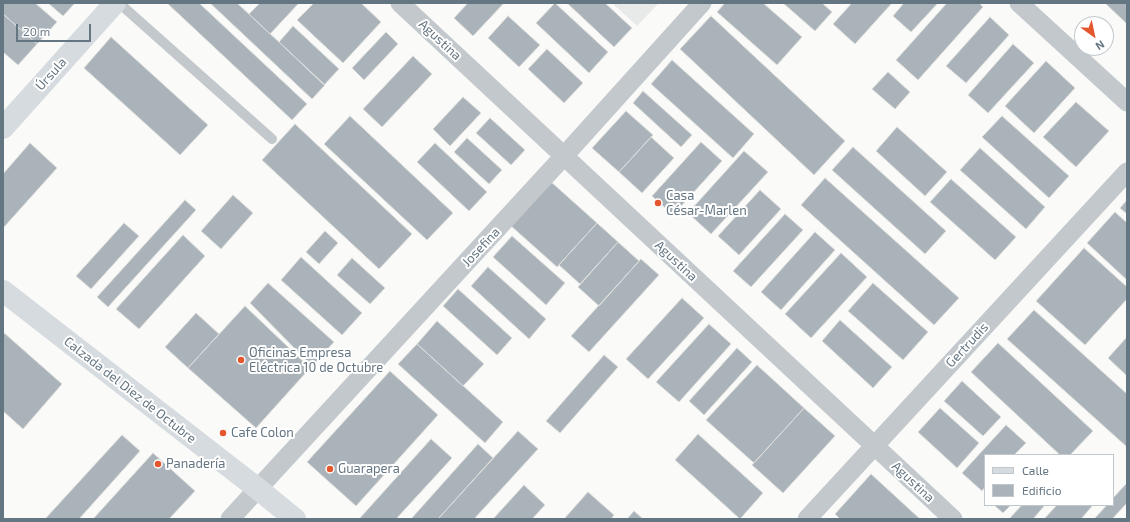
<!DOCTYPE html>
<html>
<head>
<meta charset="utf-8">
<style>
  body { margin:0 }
  #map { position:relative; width:1130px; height:522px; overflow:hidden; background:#fafaf8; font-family:"Exo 2",sans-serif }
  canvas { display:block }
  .frame { position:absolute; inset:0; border:4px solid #657683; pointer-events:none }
  .legend { position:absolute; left:984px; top:454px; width:130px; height:52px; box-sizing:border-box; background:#fff; border:1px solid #c1c8cd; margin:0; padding:5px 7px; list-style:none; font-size:12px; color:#657683 }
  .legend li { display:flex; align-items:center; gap:8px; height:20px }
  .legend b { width:20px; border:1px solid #c1c8cd }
  .north { position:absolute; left:1074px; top:16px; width:40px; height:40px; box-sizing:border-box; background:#fff; border:1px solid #c1c8cd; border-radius:50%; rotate:147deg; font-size:11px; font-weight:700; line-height:16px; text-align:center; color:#657683 }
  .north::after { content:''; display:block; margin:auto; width:14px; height:18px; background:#e4572e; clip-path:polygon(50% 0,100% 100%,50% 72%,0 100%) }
  .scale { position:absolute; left:16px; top:24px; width:75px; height:18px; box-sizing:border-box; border:2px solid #657683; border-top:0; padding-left:5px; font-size:12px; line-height:14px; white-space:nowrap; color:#657683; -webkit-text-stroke:3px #fff; paint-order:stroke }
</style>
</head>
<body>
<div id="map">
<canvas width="1130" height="522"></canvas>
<div class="frame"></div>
<ul class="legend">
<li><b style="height:5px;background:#d6dbdf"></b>Calle</li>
<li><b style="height:11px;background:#aab3b9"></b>Edificio</li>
</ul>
<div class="north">N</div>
<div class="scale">20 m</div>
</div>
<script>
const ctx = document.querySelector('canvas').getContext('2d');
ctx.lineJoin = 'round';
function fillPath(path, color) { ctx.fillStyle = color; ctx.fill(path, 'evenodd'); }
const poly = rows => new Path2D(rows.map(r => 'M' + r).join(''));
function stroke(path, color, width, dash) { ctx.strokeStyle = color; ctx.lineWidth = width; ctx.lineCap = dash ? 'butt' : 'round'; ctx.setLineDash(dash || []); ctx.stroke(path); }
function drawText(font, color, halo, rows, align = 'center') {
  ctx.font = font + ' "Exo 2",sans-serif'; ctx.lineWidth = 4; ctx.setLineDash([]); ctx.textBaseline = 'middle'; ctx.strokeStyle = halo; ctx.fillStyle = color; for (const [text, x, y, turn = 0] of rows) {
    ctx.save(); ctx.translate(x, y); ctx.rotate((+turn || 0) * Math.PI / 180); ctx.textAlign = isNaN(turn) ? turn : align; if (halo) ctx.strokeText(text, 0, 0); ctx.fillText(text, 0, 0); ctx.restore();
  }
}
const built = poly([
  [612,3,659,3,637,26]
]);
const building = poly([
  [3,3,35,3,57,22,37,44,3,14,3,3],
  [48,3,75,3,63,16,48,3],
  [167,3,199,3,307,104,292,120,167,3],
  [210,3,237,3,325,85,312,99,210,3],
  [260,3,299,3,270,34,249,14,260,3],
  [314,3,361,3,381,22,343,63,297,20,314,3],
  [468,3,504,3,473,36,454,18,468,3],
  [555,3,608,52,589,73,536,23,555,3],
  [567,3,605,3,632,28,614,47,567,3],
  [725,3,763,3,802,37,777,65,717,12,725,3],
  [783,3,822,3,832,12,815,31,783,3],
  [852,3,892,3,855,44,833,24,852,3],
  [904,3,938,3,911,32,893,16,904,3],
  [947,3,979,3,983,7,918,80,896,60,947,3],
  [1105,3,1127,3,1127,24,1105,3],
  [3,14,37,44,18,65,3,52,3,14],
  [508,16,540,45,519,67,488,38,508,16],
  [711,16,845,141,814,175,680,49,711,16],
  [990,17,1009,35,966,83,946,66,990,17],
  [293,26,339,69,324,85,279,42,293,26],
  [386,32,398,44,364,80,352,68,386,32],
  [111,37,208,125,180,155,84,68,111,37],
  [1013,44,1034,63,988,113,968,95,1013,44],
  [547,49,583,83,564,103,528,69,547,49],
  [413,56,432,74,382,127,363,109,413,56],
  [672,60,754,134,733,158,651,84,672,60],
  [1046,61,1075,88,1034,133,1005,106,1046,61],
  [888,72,910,92,895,109,872,89,888,72],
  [643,91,692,135,681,147,633,103,643,91],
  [463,97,481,113,450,146,433,129,463,97],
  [1076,102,1109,131,1076,167,1043,137,1076,102],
  [626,111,653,135,619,172,592,148,626,111],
  [350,116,453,213,427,240,324,144,350,116],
  [1002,116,1069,176,1049,198,982,137,1002,116],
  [490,118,525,150,511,165,476,133,490,118],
  [295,124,412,234,379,269,262,160,295,124],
  [897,127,947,172,925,196,876,151,897,127],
  [651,137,674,158,642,193,619,172,651,137],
  [467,138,502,170,489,184,454,152,467,138],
  [701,142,722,161,673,215,652,196,701,142],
  [30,143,57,168,4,227,3,226,3,174,30,143],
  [435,143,487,192,469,211,417,162,435,143],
  [853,147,946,231,925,254,832,170,853,147],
  [980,148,1045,207,1026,229,960,170,980,148],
  [744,151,768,172,711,234,688,213,744,151],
  [825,178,959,298,934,325,801,205,825,178],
  [951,179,1016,237,995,260,930,202,951,179],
  [550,181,597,223,557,267,510,225,550,181],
  [760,190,781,209,739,255,718,236,760,190],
  [233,195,253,213,221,249,201,231,233,195],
  [185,200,196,210,108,307,97,297,185,200],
  [1127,200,1127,214,1120,208,1127,200],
  [1115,212,1127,223,1127,280,1087,243,1115,212],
  [785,214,803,230,751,287,733,271,785,214],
  [124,223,139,236,91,289,76,276,124,223],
  [597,223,618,242,580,284,559,265,597,223],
  [325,231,338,243,319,264,306,252,325,231],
  [815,232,835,250,781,310,761,292,815,232],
  [183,235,205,256,139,329,116,309,183,235],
  [512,236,565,283,546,305,493,257,512,236],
  [618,242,639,261,599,306,578,287,618,242],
  [1084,248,1127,287,1127,299,1085,345,1036,301,1084,248],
  [841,253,867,277,811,338,785,314,841,253],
  [301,257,362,313,342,335,281,280,301,257],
  [352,258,385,288,370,304,337,275,352,258],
  [641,259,659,275,589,352,571,336,641,259],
  [488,267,546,319,529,339,471,286,488,267],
  [268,283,334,342,312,366,250,303,268,283],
  [873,283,928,332,903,360,848,311,873,283],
  [458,289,512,338,497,355,443,306,458,289],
  [682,298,704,318,648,379,626,359,682,298],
  [245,306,310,368,256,428,188,368,245,306],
  [1034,310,1127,394,1127,447,1007,339,1034,310],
  [196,313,219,334,188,368,165,347,196,313],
  [840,320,892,367,873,388,822,341,840,320],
  [437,321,484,364,463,386,417,344,437,321],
  [709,324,731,344,679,402,656,382,709,324],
  [3,332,62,384,23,429,3,411,3,332],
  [1127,337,1127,376,1108,358,1127,337],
  [998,343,1093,431,1070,455,1060,455,971,372,998,343],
  [417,344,503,422,485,443,398,364,417,344],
  [737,348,752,362,704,415,689,401,737,348],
  [604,355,618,367,560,433,546,421,604,355],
  [757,365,804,408,754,463,706,420,757,365],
  [390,371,438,415,356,506,307,462,390,371],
  [962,381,1001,417,983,436,944,401,962,381],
  [804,408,835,436,783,493,752,465,804,408],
  [940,408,979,443,957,468,918,432,940,408],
  [1006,425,1026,443,1014,455,985,455,985,487,982,491,962,473,1006,425],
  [518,431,538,449,474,519,438,519,518,431],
  [698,434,763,493,740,519,675,460,698,434],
  [122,435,140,451,79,519,45,519,122,435],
  [431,439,452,458,396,519,361,519,360,518,431,439],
  [478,444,493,458,438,519,411,519,478,444],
  [153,453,195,491,169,519,93,519,153,453],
  [871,474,920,519,840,519,835,514,871,474],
  [1127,483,1127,503,1112,519,1094,519,1107,505,1113,505,1113,498,1127,483],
  [524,485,545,505,532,519,493,519,524,485],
  [588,492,614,515,611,519,564,519,588,492],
  [994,505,1011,505,1003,513,994,505],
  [1022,505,1045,505,1033,519,1009,519,1022,505],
  [1057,505,1093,505,1081,519,1044,519,1057,505],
  [634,511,643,519,627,519,634,511]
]);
const lane = poly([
  [119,3,272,139]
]);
const street = poly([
  [400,3,953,519],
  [1019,3,1127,102],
  [230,519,564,156,702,3],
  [807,519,1127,172]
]);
const secondary = poly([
  [3,128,115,3]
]);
const primary = poly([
  [3,291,258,489,295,519]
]);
const markers = [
  [658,203,4,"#e4572e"],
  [241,360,4,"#e4572e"],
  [223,433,4,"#e4572e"],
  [158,464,4,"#e4572e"],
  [330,469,4,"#e4572e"]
];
const streetNames = [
  ["Agustina",440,40,43],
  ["Úrsula",51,74,-48],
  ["Josefina",481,247,-47],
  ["Agustina",676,261,43],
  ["Gertrudis",967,345,-47],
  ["Calzada del Diez de Octubre",130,390,38],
  ["Agustina",913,482,43]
];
const poiNames = [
  ["Casa",666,196],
  ["César-Marlen",666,211],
  ["Oficinas Empresa",249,353],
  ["Eléctrica 10 de Octubre",249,368],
  ["Cafe Colon",231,433],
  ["Panadería",166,464],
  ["Guarapera",338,469]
];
fillPath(built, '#e8e9e9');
fillPath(building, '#aab3b9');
stroke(building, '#dcdcda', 1);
stroke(lane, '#c3c8cc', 10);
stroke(street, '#c3c8cc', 19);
stroke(secondary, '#d6dbdf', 22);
stroke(primary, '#d6dbdf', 22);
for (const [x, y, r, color] of markers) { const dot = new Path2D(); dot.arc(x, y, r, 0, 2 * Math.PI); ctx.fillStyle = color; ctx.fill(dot); stroke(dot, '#fff', 1.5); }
drawText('13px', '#657683', '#fff', streetNames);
drawText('13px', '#657683', '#fff', poiNames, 'left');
</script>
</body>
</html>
